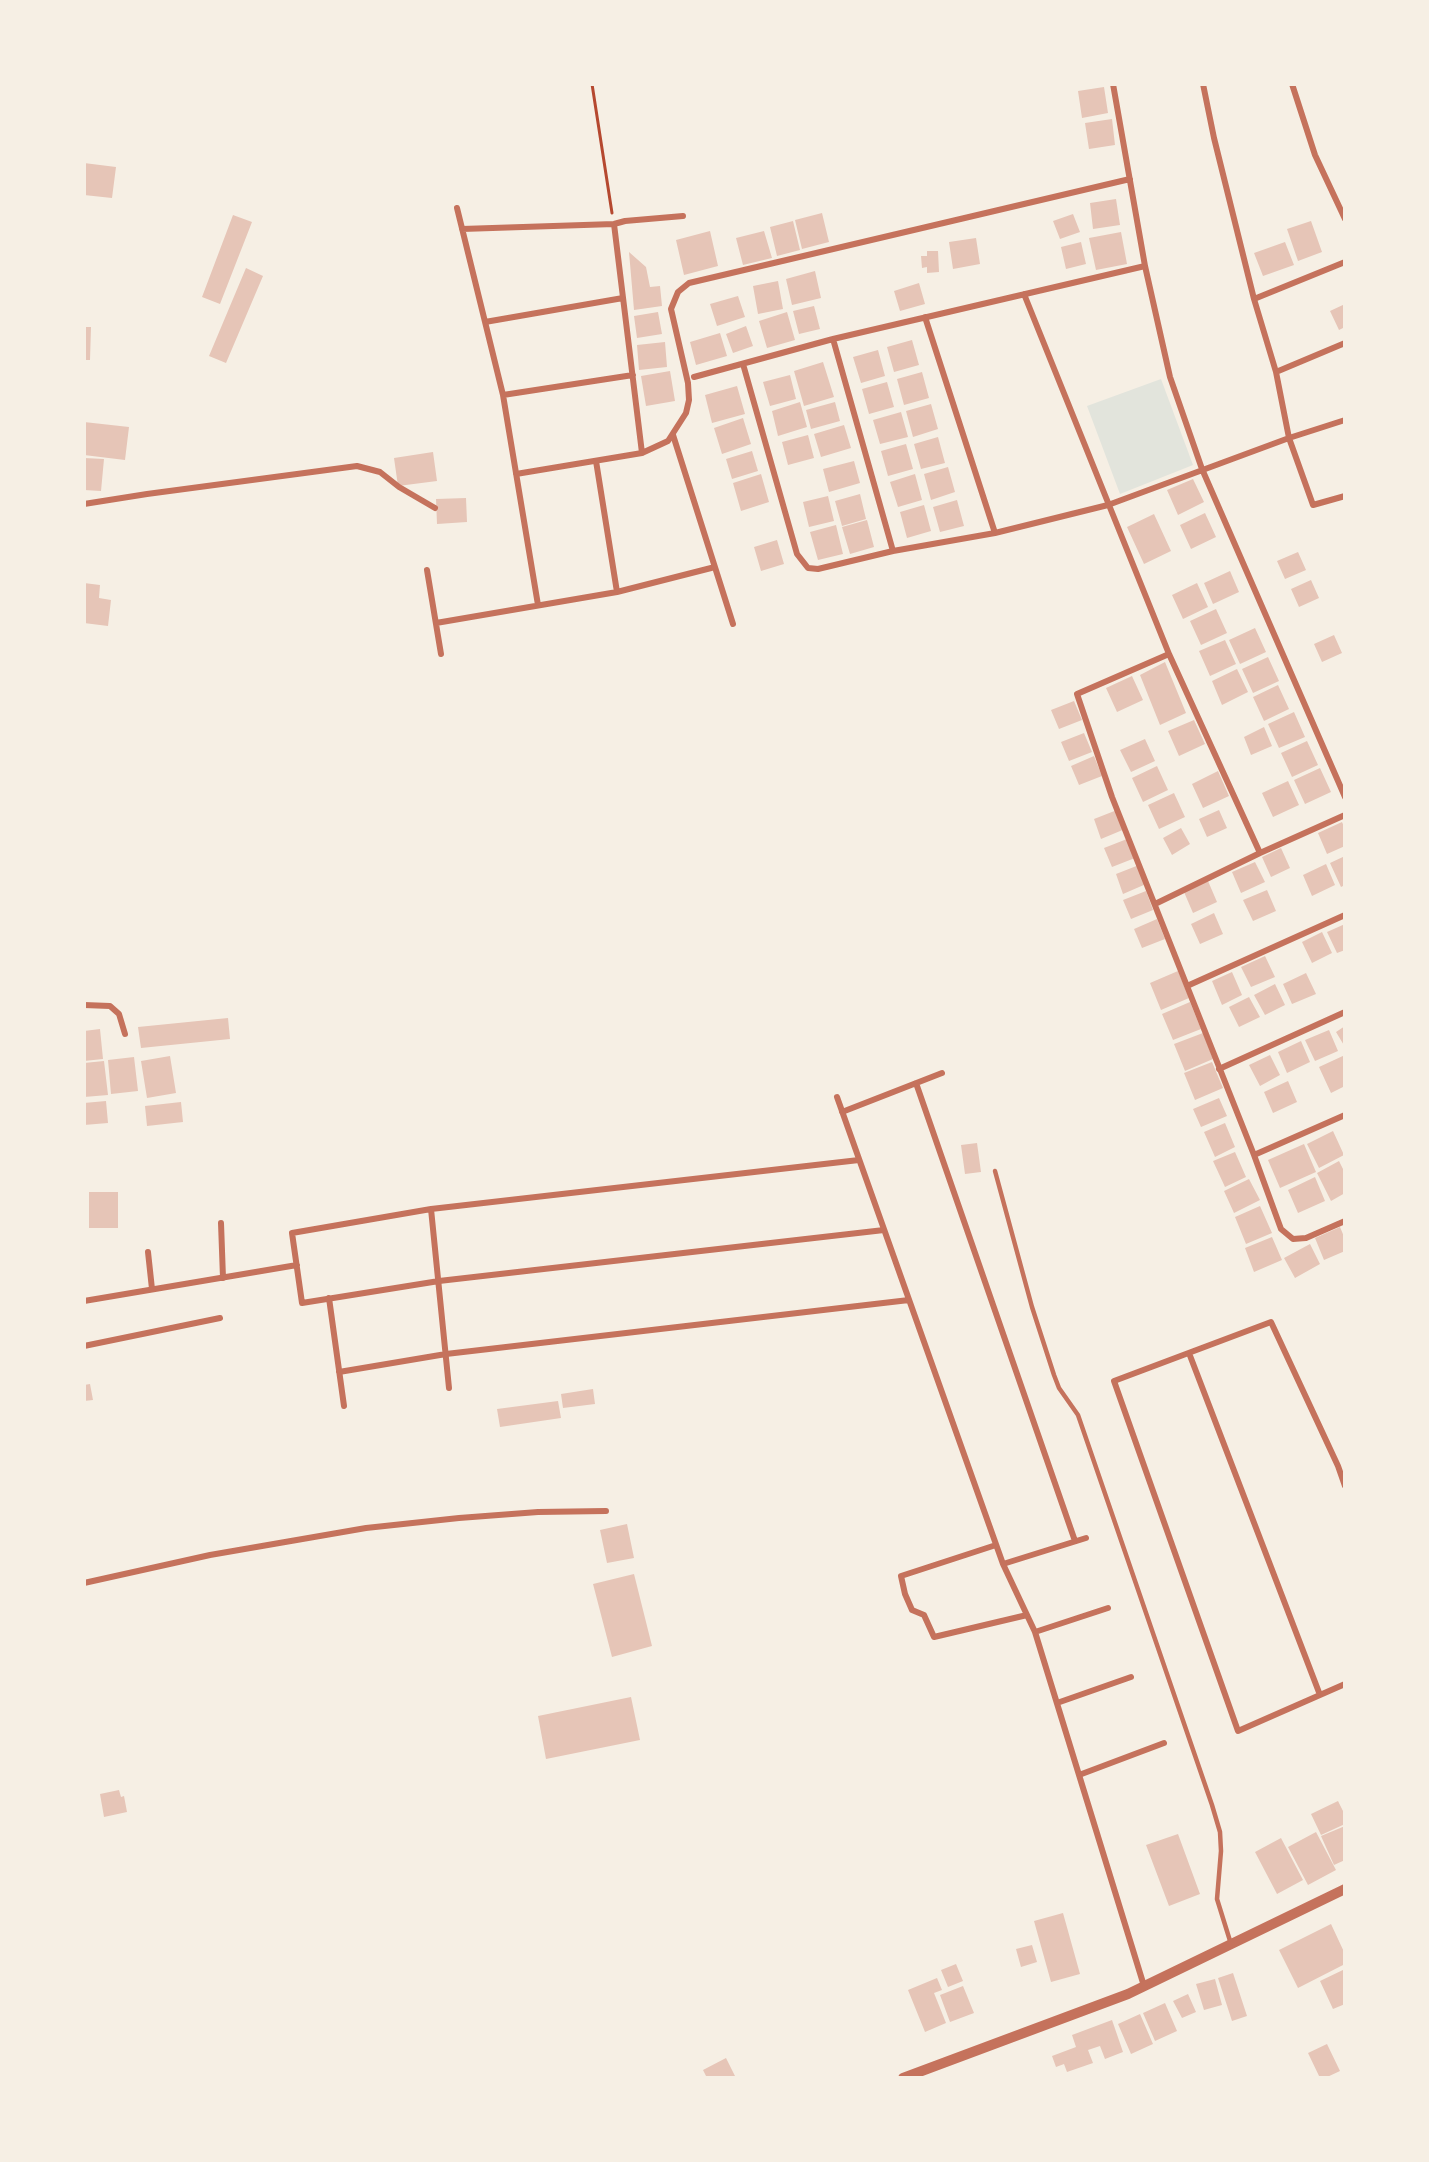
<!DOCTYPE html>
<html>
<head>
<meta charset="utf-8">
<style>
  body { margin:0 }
  #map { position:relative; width:1429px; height:2162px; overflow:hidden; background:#f6efe4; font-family:Barlow,sans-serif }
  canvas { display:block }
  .frame { position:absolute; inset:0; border:86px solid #f6efe4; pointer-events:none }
</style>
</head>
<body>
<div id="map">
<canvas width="1429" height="2162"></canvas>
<div class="frame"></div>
</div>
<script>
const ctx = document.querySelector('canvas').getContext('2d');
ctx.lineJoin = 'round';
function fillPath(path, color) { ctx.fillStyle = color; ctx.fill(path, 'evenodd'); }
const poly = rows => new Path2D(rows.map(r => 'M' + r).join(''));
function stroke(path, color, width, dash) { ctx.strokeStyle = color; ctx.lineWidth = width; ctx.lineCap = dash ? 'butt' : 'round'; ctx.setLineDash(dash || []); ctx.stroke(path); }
const green = poly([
  [1161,379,1193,465,1120,494,1087,406]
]);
const building = poly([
  [1104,87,1108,113,1082,118,1078,91],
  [1112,119,1115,145,1089,149,1085,123],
  [84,163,116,167,112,198,84,195],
  [1116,199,1120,225,1093,229,1090,203],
  [822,213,829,242,802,249,795,220],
  [1073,214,1080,232,1060,239,1053,221],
  [233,215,252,222,220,304,202,297],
  [793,221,800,250,777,256,770,227],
  [1311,221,1322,252,1298,261,1287,229],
  [710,231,718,266,684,275,676,240],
  [764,231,772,258,743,265,736,238],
  [1121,232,1127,264,1096,270,1089,238],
  [976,238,980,264,953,269,949,242],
  [1081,242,1086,264,1066,269,1061,247],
  [1285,242,1294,265,1263,276,1254,253],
  [927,251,938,251,939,272,927,273,927,267,922,268,921,256,927,256],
  [629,252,646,267,650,287,660,286,662,306,634,310],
  [246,268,263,276,226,363,209,356],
  [815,271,821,298,792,305,786,279],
  [778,281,783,309,758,314,753,286],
  [919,283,925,304,900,311,894,291],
  [738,296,745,317,717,326,710,304],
  [1345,304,1345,327,1339,330,1330,311],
  [814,306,820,329,799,334,793,311],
  [658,312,662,334,637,338,634,316],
  [787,312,795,340,767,348,759,321],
  [746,326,753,346,733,353,726,334],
  [84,327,91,327,90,360,84,360],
  [720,333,727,356,696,365,690,342],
  [912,340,919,365,894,372,887,347],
  [665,342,667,367,639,370,637,345],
  [878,350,885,376,861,383,853,357],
  [823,362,834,397,804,406,794,371],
  [670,371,675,401,646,406,641,376],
  [922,372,929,398,904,405,897,379],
  [790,375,796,399,770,406,763,382],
  [887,382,894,407,869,414,862,389],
  [737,386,745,414,712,423,705,395],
  [800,402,807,427,778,436,772,411],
  [835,402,840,421,811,429,806,410],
  [931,404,938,429,913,437,906,411],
  [901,412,908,437,880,444,873,420],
  [743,418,751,444,722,454,714,428],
  [84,422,129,427,125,460,84,455],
  [844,425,851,448,821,457,814,434],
  [808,435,814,458,788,465,782,442],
  [938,437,945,463,921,469,914,444],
  [906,444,913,469,888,476,881,451],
  [752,451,758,471,732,479,726,459],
  [433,452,437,481,398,486,394,458],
  [84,458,104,459,101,491,84,490],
  [854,461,860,483,829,492,823,469],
  [948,467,955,492,931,500,924,474],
  [761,474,769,502,741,511,733,483],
  [915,474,922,500,898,507,890,482],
  [1193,479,1204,502,1178,515,1167,490],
  [860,494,866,519,842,526,835,501],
  [828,496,834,521,809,527,803,502],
  [466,498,467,522,437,524,436,499],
  [957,500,964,526,940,532,933,507],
  [924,505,931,531,907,538,900,512],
  [1205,513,1216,537,1191,549,1180,525],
  [1154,514,1171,551,1144,564,1127,527],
  [867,520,874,547,850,554,842,527],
  [836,525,843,554,818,560,810,532],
  [777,540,784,564,761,571,754,547],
  [1298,552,1306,570,1285,579,1277,561],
  [1230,571,1239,592,1213,604,1204,583],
  [1311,580,1319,598,1299,607,1291,589],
  [84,583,100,585,99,598,111,600,108,626,84,623],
  [1197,583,1208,607,1183,619,1172,595],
  [1216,609,1227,633,1201,645,1190,621],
  [1255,628,1266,652,1240,664,1229,640],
  [1334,635,1342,653,1322,662,1314,644],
  [1225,640,1236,664,1210,676,1199,651],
  [1268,657,1279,681,1253,693,1242,669],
  [1165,662,1186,713,1160,725,1140,675],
  [1237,669,1248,692,1222,705,1212,681],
  [1132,676,1143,700,1117,712,1106,688],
  [1278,685,1289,709,1264,721,1253,697],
  [1074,701,1082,720,1059,729,1051,710],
  [1294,712,1305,737,1279,748,1268,724],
  [1194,720,1205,744,1179,756,1168,731],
  [1264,727,1272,746,1251,755,1244,737],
  [1084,733,1092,752,1069,761,1061,742],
  [1145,739,1155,761,1131,772,1120,750],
  [1307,741,1318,765,1292,777,1281,753],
  [1094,756,1102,776,1079,785,1071,766],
  [1157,766,1168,790,1143,802,1132,778],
  [1320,768,1331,792,1305,804,1294,780],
  [1218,771,1229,796,1203,808,1192,784],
  [1288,781,1299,805,1273,817,1262,793],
  [1174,793,1185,817,1159,829,1148,805],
  [1117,810,1125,829,1101,839,1094,819],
  [1219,810,1227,828,1207,837,1199,819],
  [1342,822,1345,829,1345,846,1327,854,1318,833],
  [1181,828,1190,844,1172,855,1163,838],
  [1127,839,1135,858,1112,867,1104,848],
  [1281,848,1290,868,1271,877,1262,857],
  [1345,856,1345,885,1341,887,1330,863],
  [1255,862,1265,882,1241,893,1232,872],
  [1326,864,1335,885,1312,896,1303,875],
  [1139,865,1146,884,1123,894,1116,874],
  [1208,881,1217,902,1193,913,1184,892],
  [1267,890,1276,911,1253,921,1243,900],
  [1146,891,1153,910,1131,919,1123,900],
  [1214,913,1223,934,1200,944,1191,924],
  [1157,919,1165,939,1142,948,1134,929],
  [1345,924,1345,950,1337,953,1327,932],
  [1322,932,1332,953,1312,963,1302,942],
  [1265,956,1275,977,1251,987,1241,967],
  [1178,971,1189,998,1161,1010,1150,983],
  [1232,972,1242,995,1222,1005,1212,981],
  [1306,973,1316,994,1292,1004,1283,984],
  [1275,984,1285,1005,1265,1015,1254,995],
  [1249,997,1260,1017,1239,1027,1229,1007],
  [1190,1002,1201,1029,1173,1040,1162,1014],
  [228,1018,230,1039,141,1048,138,1027],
  [1345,1026,1345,1047,1336,1032],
  [100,1029,103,1059,84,1061,84,1031],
  [1329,1030,1338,1051,1315,1061,1305,1040],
  [1203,1033,1213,1059,1185,1071,1174,1044],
  [1301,1041,1310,1062,1287,1073,1278,1052],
  [1270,1055,1280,1075,1260,1086,1249,1065],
  [1345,1055,1345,1086,1331,1093,1319,1067],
  [170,1056,176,1093,147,1098,141,1061],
  [134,1057,138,1091,111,1094,108,1060],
  [104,1061,108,1095,84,1097,84,1063],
  [1212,1062,1223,1088,1195,1100,1184,1073],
  [1288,1081,1297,1102,1273,1113,1264,1092],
  [1219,1098,1227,1116,1201,1127,1193,1109],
  [106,1101,108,1123,84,1125,84,1103],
  [181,1102,183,1122,147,1126,145,1106],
  [1225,1123,1235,1147,1215,1157,1204,1132],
  [1333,1131,1344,1155,1319,1168,1307,1144],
  [977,1143,981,1172,965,1174,961,1145],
  [1304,1144,1316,1172,1280,1188,1268,1160],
  [1235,1152,1246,1177,1225,1187,1213,1161],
  [1339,1161,1345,1173,1345,1193,1331,1201,1317,1173],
  [1315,1177,1325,1201,1298,1213,1288,1190],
  [1249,1179,1260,1200,1234,1213,1224,1191],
  [89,1192,118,1192,118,1228,89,1228],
  [1260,1206,1272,1233,1246,1244,1235,1217],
  [1340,1227,1345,1239,1345,1251,1324,1260,1315,1238],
  [1272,1237,1282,1260,1254,1272,1245,1248],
  [1310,1244,1320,1264,1295,1278,1284,1258],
  [90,1384,93,1400,84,1401,84,1385],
  [593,1389,595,1404,563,1408,561,1394],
  [558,1401,561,1418,500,1427,497,1409],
  [627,1524,634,1558,607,1563,600,1530],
  [634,1574,652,1646,612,1657,593,1584],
  [631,1697,640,1740,546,1759,538,1716],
  [119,1790,121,1797,124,1796,127,1812,104,1817,100,1794],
  [1338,1801,1345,1815,1345,1824,1321,1835,1311,1814],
  [1345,1826,1345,1860,1334,1865,1321,1836],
  [1316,1832,1336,1870,1308,1885,1288,1847],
  [1178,1834,1200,1894,1169,1906,1146,1845],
  [1281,1838,1303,1880,1277,1894,1255,1852],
  [1063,1913,1080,1974,1051,1982,1034,1921],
  [1331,1924,1345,1954,1345,1964,1298,1988,1279,1950],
  [1032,1945,1037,1962,1021,1967,1016,1949],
  [956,1964,963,1981,948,1987,941,1970],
  [1345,1969,1345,2004,1333,2009,1320,1981],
  [1233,1973,1247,2016,1232,2021,1218,1978],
  [937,1978,942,1990,934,1993,946,2023,925,2032,908,1990],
  [1215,1979,1222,2005,1204,2010,1196,1984],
  [963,1986,974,2013,950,2022,940,1995],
  [1188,1994,1196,2012,1182,2018,1173,2001],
  [1165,2003,1177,2031,1155,2041,1143,2013],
  [1140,2014,1153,2044,1131,2054,1118,2024],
  [1112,2020,1123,2052,1105,2059,1100,2046,1088,2050,1093,2063,1067,2072,1064,2064,1056,2067,1052,2056,1076,2047,1072,2035],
  [1327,2044,1340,2071,1325,2078,1320,2078,1308,2053],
  [726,2058,736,2078,707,2078,703,2070]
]);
const path = poly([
  [592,84,612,213]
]);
const service = poly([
  [995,1171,1032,1307,1054,1375,1059,1388,1078,1415,1212,1805,1220,1832,1221,1851,1217,1899,1231,1944]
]);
const minor = poly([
  [1113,84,1145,266,1170,377,1202,469,1345,797],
  [1203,84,1214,138,1254,299,1276,372,1289,438,1313,505,1345,496],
  [1292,84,1315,155,1345,219],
  [457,208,503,395,538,605],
  [614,224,642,453],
  [462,229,614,224,625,221,683,216],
  [1024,294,1169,654,1260,853],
  [1254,299,1345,262],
  [925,317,995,533],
  [485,322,623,298],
  [833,339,893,551],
  [743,364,797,554,808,568,818,569,893,551,995,533,1108,505,1289,438,1345,420],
  [1276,372,1345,343],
  [694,377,833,339,1145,266],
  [503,395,633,375],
  [673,435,733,624],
  [596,461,617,592],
  [516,474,642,453,668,441,686,413,689,400,688,383,671,309,678,292,689,283,1130,179],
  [84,504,147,494,357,466,380,472,399,487,435,508],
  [427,570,441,654],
  [436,623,617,592,715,567],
  [1169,654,1077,694,1112,797,1254,1155,1281,1229,1293,1239,1306,1238,1345,1221],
  [1155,904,1260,853,1345,815],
  [1187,986,1345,915],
  [84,1005,110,1006,119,1014,125,1034],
  [1219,1069,1345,1012],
  [916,1083,1075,1541],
  [837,1097,1003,1564,1035,1632,1144,1986],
  [842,1112,942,1073],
  [1254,1155,1345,1115],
  [859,1160,431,1209,292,1233,302,1303,439,1281,884,1230],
  [431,1209,449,1388],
  [221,1223,223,1278],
  [148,1252,152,1289],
  [329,1298,344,1406],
  [84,1301,297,1265],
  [84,1346,220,1318],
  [1189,1353,1320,1695],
  [339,1372,446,1354,909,1300],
  [1345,1486,1338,1466,1271,1322,1114,1381,1238,1731,1345,1684],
  [996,1545,901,1576,905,1594,912,1610,924,1615,934,1637,1027,1615],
  [1003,1564,1086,1538],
  [84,1583,210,1555,366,1528,459,1518,538,1512,606,1511],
  [1035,1632,1108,1608],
  [1057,1703,1131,1677],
  [1079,1775,1164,1743]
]);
const tertiary = poly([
  [903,2078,1128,1994,1345,1889]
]);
fillPath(green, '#e2e4dc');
fillPath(building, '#e6c5b7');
stroke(path, '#b5482f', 3);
stroke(service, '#c5725c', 4.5);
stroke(minor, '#c5725c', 6);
stroke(tertiary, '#c5725c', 10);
</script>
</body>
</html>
